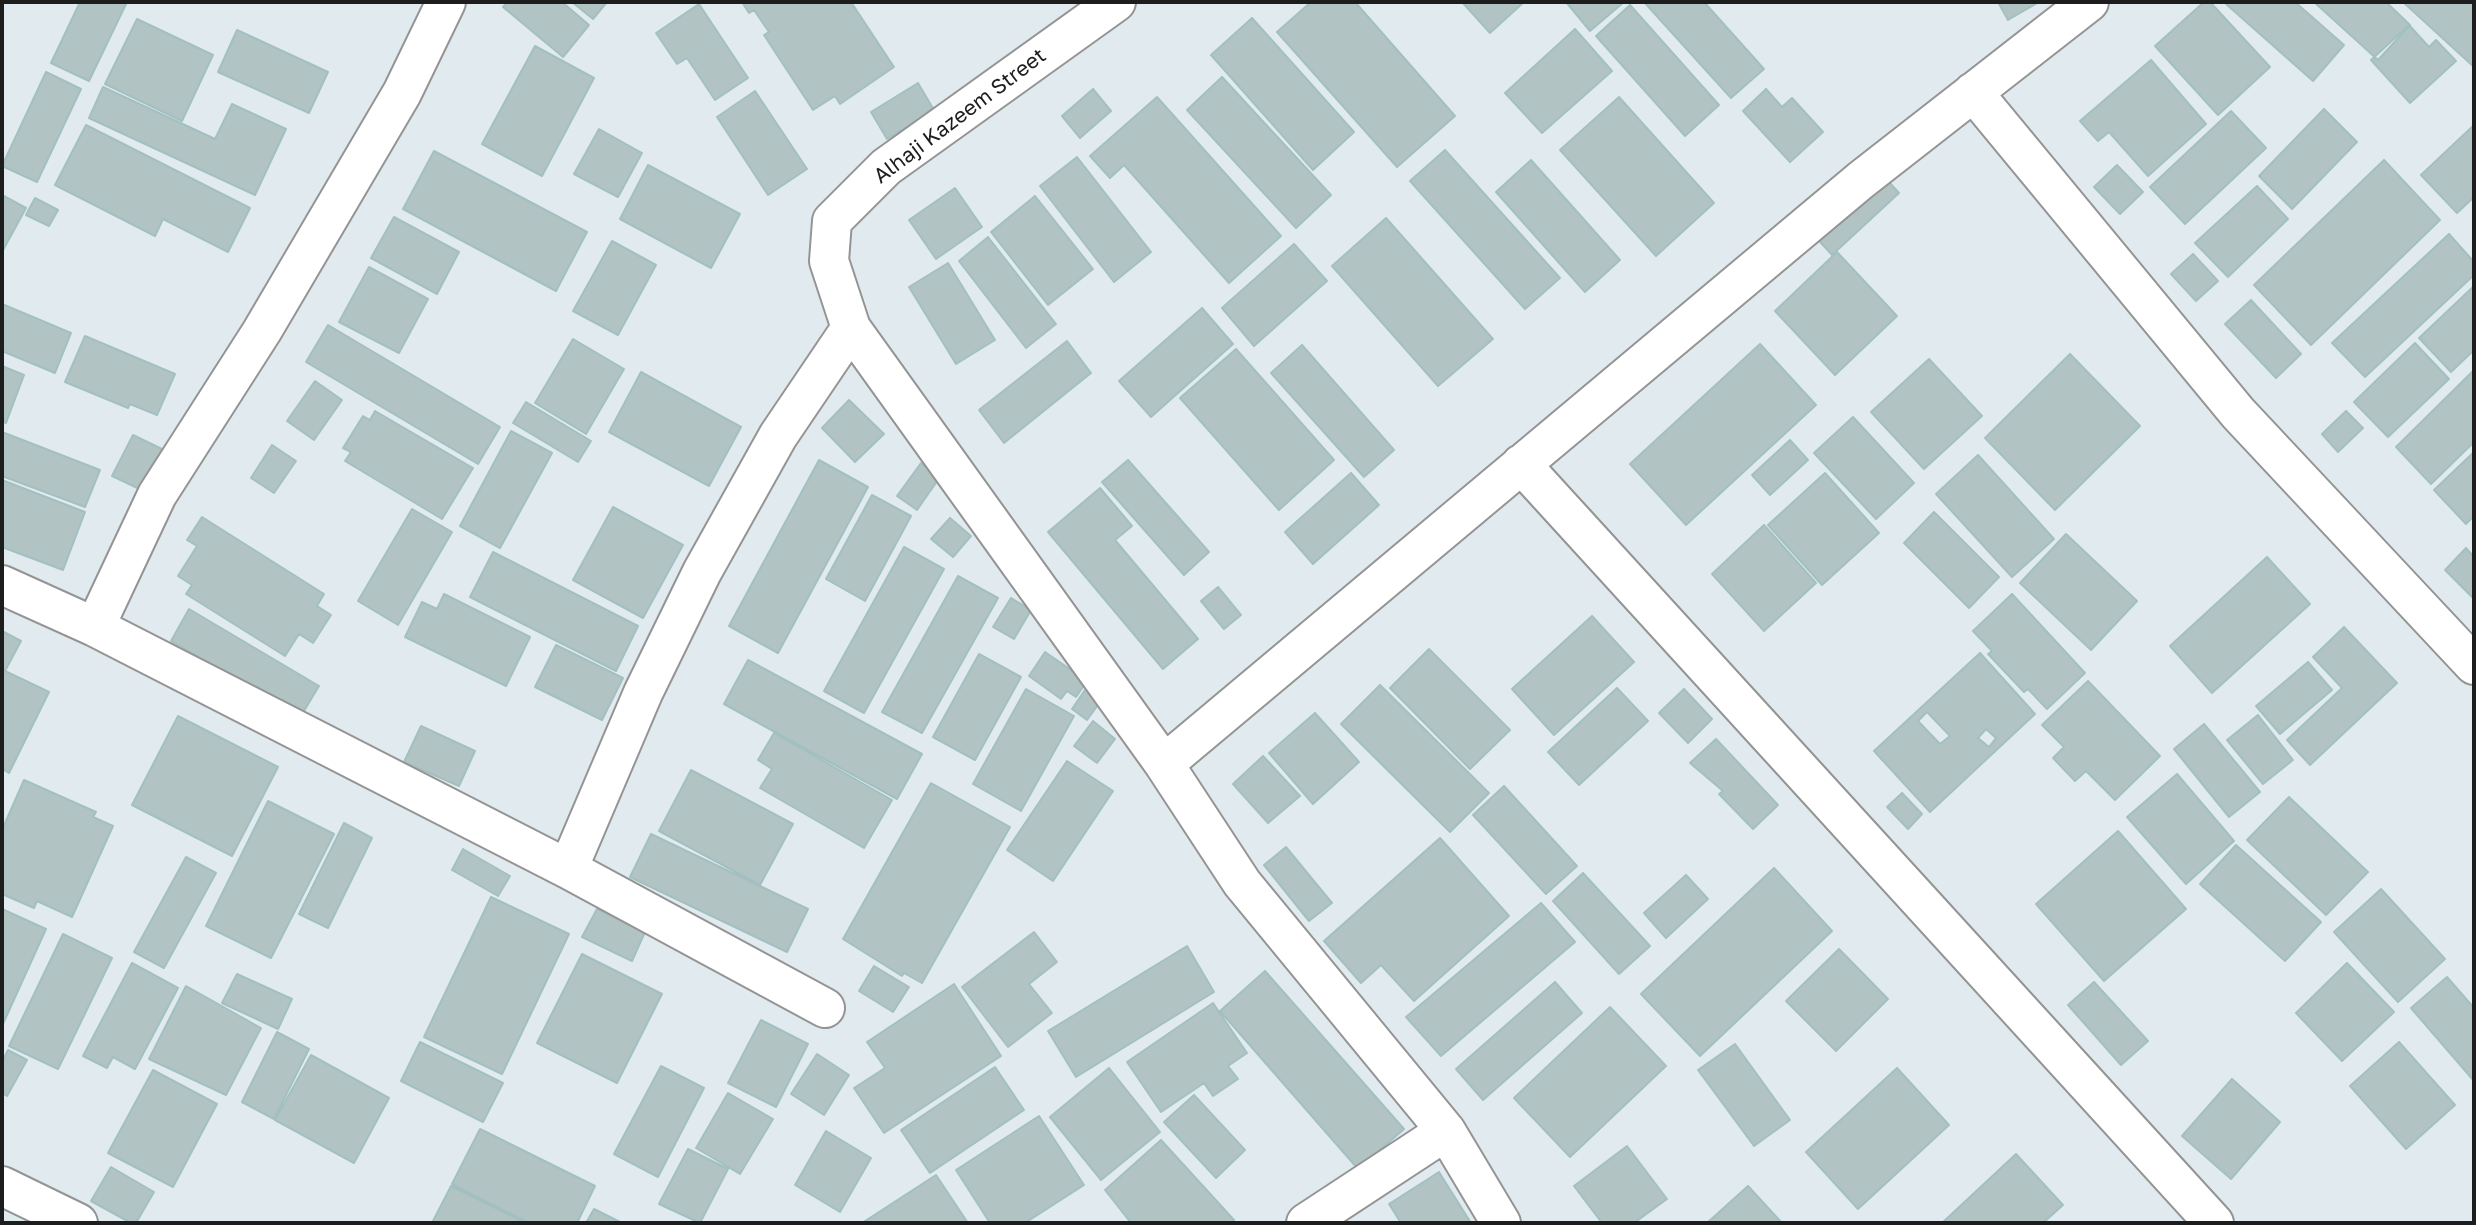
<!DOCTYPE html>
<html>
<head>
<meta charset="utf-8">
<style>
  body { margin:0 }
  #map { position:relative; width:2476px; height:1225px; overflow:hidden; background:#e1ebef; font-family:"Golos Text",sans-serif }
  canvas { display:block }
  .frame { position:absolute; inset:0; border:4px solid #1d1d1d; pointer-events:none }
</style>
</head>
<body>
<div id="map">
<canvas width="2476" height="1225"></canvas>
<div class="frame"></div>
</div>
<script>
const ctx = document.querySelector('canvas').getContext('2d');
ctx.lineJoin = 'round';
function fillPath(path, color) { ctx.fillStyle = color; ctx.fill(path, 'evenodd'); }
const poly = rows => new Path2D(rows.map(r => 'M' + r).join(''));
function stroke(path, color, width, dash) { ctx.strokeStyle = color; ctx.lineWidth = width; ctx.lineCap = dash ? 'butt' : 'round'; ctx.setLineDash(dash || []); ctx.stroke(path); }
function drawText(font, color, halo, rows, align = 'center') {
  ctx.font = font + ' "Golos Text",sans-serif'; ctx.lineWidth = 6; ctx.setLineDash([]); ctx.textBaseline = 'middle'; ctx.strokeStyle = halo; ctx.fillStyle = color; for (const [text, x, y, turn = 0] of rows) {
    ctx.save(); ctx.translate(x, y); ctx.rotate((+turn || 0) * Math.PI / 180); ctx.textAlign = isNaN(turn) ? turn : align; if (halo) ctx.strokeText(text, 0, 0); ctx.fillText(text, 0, 0); ctx.restore();
  }
}
const building = poly([
  [80,2,127,2,89,81,51,63,80,2],
  [507,2,562,2,589,25,563,57,503,7,507,2],
  [572,2,607,2,593,19,572,2],
  [742,2,851,2,894,67,840,104,835,96,813,110,764,35,769,32,754,10,749,13,742,2],
  [1311,2,1355,2,1455,116,1397,167,1277,32,1311,2],
  [1462,2,1524,2,1490,33,1462,2],
  [1566,2,1624,2,1590,31,1566,2],
  [1644,2,1704,2,1764,69,1731,98,1644,2],
  [1998,2,2039,2,2008,20,1998,2],
  [2204,2,2210,2,2270,67,2218,115,2155,46,2204,2],
  [2228,2,2295,2,2344,45,2313,81,2226,4,2228,2],
  [2314,2,2386,2,2410,25,2378,60,2314,2],
  [2403,2,2474,2,2474,67,2403,2],
  [699,4,748,78,715,100,687,58,677,64,656,33,699,4],
  [1630,5,1719,105,1685,136,1596,36,1630,5],
  [1252,18,1354,132,1313,170,1211,55,1252,18],
  [137,19,213,55,182,121,105,84,137,19],
  [2409,25,2429,47,2436,40,2456,61,2410,103,2371,60,2409,25],
  [1575,29,1612,71,1542,133,1505,93,1575,29],
  [237,30,328,72,309,113,218,72,237,30],
  [535,46,594,78,542,176,482,144,535,46],
  [2151,60,2206,124,2148,176,2109,132,2098,141,2080,121,2151,60],
  [46,72,81,89,37,182,2,166,46,72],
  [1222,77,1331,195,1296,228,1187,110,1222,77],
  [918,83,934,110,887,139,871,112,918,83],
  [103,87,215,139,232,104,286,129,255,195,89,118,103,87],
  [1093,89,1111,111,1080,138,1062,116,1093,89],
  [1766,89,1782,107,1792,98,1823,132,1790,162,1743,111,1766,89],
  [755,91,807,169,768,195,717,117,755,91],
  [1157,97,1281,236,1229,283,1124,165,1110,178,1090,156,1157,97],
  [1619,97,1714,203,1656,256,1560,150,1619,97],
  [2324,109,2357,142,2292,209,2259,176,2324,109],
  [2231,111,2266,148,2185,224,2150,187,2231,111],
  [86,125,250,208,228,252,163,219,155,236,55,185,86,125],
  [2474,125,2474,197,2457,213,2421,175,2474,125],
  [599,129,642,153,618,197,574,174,599,129],
  [1445,150,1560,278,1525,309,1410,181,1445,150],
  [434,151,587,232,556,291,403,209,434,151],
  [1077,157,1151,252,1114,282,1040,186,1077,157],
  [1531,160,1620,260,1585,292,1496,192,1531,160],
  [2384,160,2440,220,2311,345,2254,285,2384,160],
  [648,165,740,214,711,268,620,219,648,165],
  [2117,165,2143,192,2120,214,2094,187,2117,165],
  [1879,171,1899,193,1832,255,1812,233,1879,171],
  [2257,186,2288,219,2228,277,2195,243,2257,186],
  [955,188,982,227,936,259,909,220,955,188],
  [2,195,26,208,2,252,2,195],
  [1035,196,1093,269,1048,305,991,232,1035,196],
  [35,198,58,210,49,226,26,215,35,198],
  [394,217,459,252,437,294,371,258,394,217],
  [1386,218,1493,339,1438,386,1332,266,1386,218],
  [2449,234,2474,262,2474,275,2365,377,2332,343,2449,234],
  [988,237,1056,324,1026,348,959,261,988,237],
  [612,241,656,265,618,335,573,311,612,241],
  [1294,244,1327,281,1254,346,1222,308,1294,244],
  [1837,252,1897,316,1835,375,1775,311,1837,252],
  [2193,254,2218,281,2196,301,2171,274,2193,254],
  [948,263,995,340,956,364,909,287,948,263],
  [369,267,428,299,399,353,339,322,369,267],
  [2474,286,2474,350,2451,372,2419,338,2474,286],
  [2251,300,2301,354,2276,378,2225,324,2251,300],
  [2,304,71,333,55,373,2,351,2,304],
  [1202,308,1233,344,1151,417,1119,381,1202,308],
  [328,325,500,427,478,464,306,362,328,325],
  [85,336,175,374,157,415,130,404,128,408,65,382,85,336],
  [573,339,624,369,586,434,535,403,573,339],
  [1067,341,1091,373,1004,443,979,410,1067,341],
  [2415,343,2449,379,2388,437,2354,402,2415,343],
  [1760,344,1816,405,1686,525,1630,464,1760,344],
  [1302,345,1394,450,1364,477,1271,373,1302,345],
  [1236,349,1334,460,1279,510,1180,398,1236,349],
  [2070,354,2140,426,2055,510,1985,438,2070,354],
  [1929,359,1982,416,1924,469,1871,412,1929,359],
  [2,366,24,375,6,423,2,421,2,366],
  [2474,370,2474,442,2431,484,2396,447,2474,370],
  [641,372,741,427,709,486,609,432,641,372],
  [315,381,342,400,314,440,287,421,315,381],
  [849,400,884,434,855,462,822,428,849,400],
  [526,402,591,441,578,462,513,423,526,402],
  [375,411,473,468,442,519,345,461,351,452,343,448,363,416,370,420,375,411],
  [2346,411,2363,428,2338,452,2322,434,2346,411],
  [1853,417,1914,483,1876,519,1814,453,1853,417],
  [511,431,552,453,500,548,460,526,511,431],
  [2,432,100,470,85,507,2,476,2,432],
  [133,435,168,452,148,493,112,476,133,435],
  [1790,440,1808,460,1770,495,1752,475,1790,440],
  [272,445,296,461,274,493,251,478,272,445],
  [2474,452,2474,516,2466,524,2434,490,2474,452],
  [1978,455,2054,539,2012,577,1936,494,1978,455],
  [819,460,868,487,778,653,729,626,819,460],
  [1128,460,1209,552,1184,575,1102,482,1128,460],
  [921,463,940,477,917,510,897,496,921,463],
  [1351,473,1379,505,1313,564,1285,532,1351,473],
  [1825,473,1879,533,1822,585,1768,525,1825,473],
  [2,480,85,512,63,570,2,547,2,480],
  [1100,488,1132,526,1115,540,1198,639,1163,669,1048,532,1100,488],
  [872,495,911,516,865,601,826,579,872,495],
  [613,507,683,545,643,618,573,580,613,507],
  [412,509,452,532,398,625,358,601,412,509],
  [1934,512,1999,577,1969,608,1904,543,1934,512],
  [202,517,324,594,317,606,331,615,313,643,299,634,285,656,186,594,192,585,178,576,197,546,187,540,202,517],
  [950,518,971,536,953,557,931,539,950,518],
  [1764,525,1816,583,1764,631,1712,574,1764,525],
  [2066,534,2137,601,2091,650,2020,583,2066,534],
  [904,547,944,569,864,713,824,691,904,547],
  [2466,548,2474,557,2474,599,2445,570,2466,548],
  [493,552,638,626,616,671,470,597,493,552],
  [2267,557,2310,604,2212,693,2170,646,2267,557],
  [958,576,998,598,922,733,882,712,958,576],
  [1218,587,1241,615,1224,629,1201,601,1218,587],
  [444,594,530,637,506,686,405,637,422,602,437,609,444,594],
  [2012,594,2085,673,2047,709,2028,689,2024,692,1988,654,1992,651,1973,631,2012,594],
  [1011,598,1031,610,1014,639,993,627,1011,598],
  [189,609,319,686,301,716,171,641,189,609],
  [1592,616,1634,662,1554,735,1512,689,1592,616],
  [2344,627,2397,683,2310,765,2287,740,2342,688,2313,657,2344,627],
  [2,631,21,641,5,671,49,692,9,773,2,769,2,631],
  [556,645,623,678,602,720,535,687,556,645],
  [1429,649,1510,730,1470,769,1390,688,1429,649],
  [1045,652,1087,681,1076,697,1067,691,1061,699,1029,676,1045,652],
  [1980,653,2035,714,1930,812,1874,751,1980,653],
  [1927,712,1950,736,1940,744,1918,721,1927,712],
  [1986,729,1996,738,1989,747,1978,738,1986,729],
  [979,654,1021,677,975,760,933,737,979,654],
  [748,660,922,754,897,799,724,704,748,660],
  [2308,662,2332,690,2280,734,2256,706,2308,662],
  [2088,681,2160,756,2115,800,2086,771,2075,781,2053,758,2064,747,2042,725,2088,681],
  [1380,685,1489,793,1450,832,1341,724,1380,685],
  [1087,687,1103,698,1087,720,1072,709,1087,687],
  [1617,688,1648,721,1579,785,1548,752,1617,688],
  [1026,689,1074,716,1021,811,973,784,1026,689],
  [1684,689,1712,719,1688,743,1659,713,1684,689],
  [1315,713,1359,762,1313,804,1269,753,1315,713],
  [2258,715,2293,760,2263,784,2227,740,2258,715],
  [178,716,278,767,232,856,132,805,178,716],
  [1093,721,1115,739,1097,763,1074,746,1093,721],
  [2204,724,2260,792,2229,817,2174,749,2204,724],
  [421,726,475,751,459,786,404,762,421,726],
  [774,733,892,800,864,848,760,788,772,769,758,760,774,733],
  [1716,739,1778,805,1753,829,1719,794,1723,791,1690,763,1716,739],
  [1263,756,1300,796,1268,823,1233,784,1263,756],
  [1067,761,1113,791,1053,881,1007,850,1067,761],
  [691,770,793,824,760,885,659,831,691,770],
  [2177,774,2234,841,2186,884,2127,817,2177,774],
  [24,780,96,812,93,817,113,826,72,917,37,901,34,908,2,894,2,830,24,780],
  [931,783,1010,827,922,983,904,973,902,976,843,939,931,783],
  [1504,786,1577,866,1546,894,1473,815,1504,786],
  [1902,793,1922,814,1908,829,1887,807,1902,793],
  [2289,797,2368,872,2326,915,2247,840,2289,797],
  [268,801,334,834,271,958,206,926,268,801],
  [344,823,372,838,328,928,299,914,344,823],
  [2118,831,2186,909,2104,981,2036,904,2118,831],
  [651,834,808,909,787,952,630,877,651,834],
  [1440,838,1509,916,1414,1001,1381,965,1361,983,1324,941,1440,838],
  [2236,845,2321,922,2285,961,2200,884,2236,845],
  [1286,847,1332,903,1309,921,1264,865,1286,847],
  [463,849,510,876,498,896,452,870,463,849],
  [186,857,216,873,164,968,134,952,186,857],
  [1774,868,1832,931,1700,1056,1641,994,1774,868],
  [1583,873,1650,946,1619,974,1553,901,1583,873],
  [1686,875,1708,899,1666,938,1644,913,1686,875],
  [2381,889,2445,959,2398,1002,2334,932,2381,889],
  [491,897,569,934,502,1074,424,1037,491,897],
  [1541,903,1575,942,1441,1056,1406,1017,1541,903],
  [2,909,46,929,2,1026,2,909],
  [597,909,645,932,632,961,582,937,597,909],
  [1034,932,1057,962,1029,984,1052,1013,1008,1047,962,987,1034,932],
  [63,934,112,958,58,1069,9,1046,63,934],
  [1187,946,1214,992,1076,1077,1048,1031,1187,946],
  [1839,949,1888,999,1836,1051,1786,1001,1839,949],
  [582,954,662,994,617,1083,537,1043,582,954],
  [132,963,178,988,135,1069,113,1057,107,1068,83,1056,132,963],
  [2347,963,2394,1012,2342,1061,2296,1013,2347,963],
  [874,966,909,987,893,1012,859,991,874,966],
  [1265,971,1404,1129,1358,1169,1220,1011,1265,971],
  [237,974,292,999,278,1029,222,1003,237,974],
  [2447,977,2474,1008,2474,1081,2411,1008,2447,977],
  [1555,982,1582,1013,1483,1100,1456,1069,1555,982],
  [2094,982,2148,1041,2121,1065,2068,1005,2094,982],
  [954,984,1001,1056,884,1133,854,1088,885,1068,867,1042,954,984],
  [186,986,261,1028,226,1095,149,1059,186,986],
  [1213,1003,1247,1053,1228,1066,1238,1079,1213,1096,1204,1083,1161,1112,1127,1062,1213,1003],
  [1610,1007,1666,1066,1570,1157,1514,1098,1610,1007],
  [761,1020,808,1044,776,1107,728,1083,761,1020],
  [277,1032,309,1049,274,1119,242,1102,277,1032],
  [420,1042,503,1083,483,1122,401,1081,420,1042],
  [2399,1042,2455,1105,2406,1149,2350,1086,2399,1042],
  [1735,1044,1790,1120,1754,1146,1698,1070,1735,1044],
  [8,1050,27,1060,7,1096,2,1093,2,1062,8,1050],
  [817,1054,849,1075,824,1115,791,1094,817,1054],
  [311,1055,389,1098,354,1163,275,1120,311,1055],
  [661,1066,704,1088,658,1177,614,1154,661,1066],
  [995,1067,1024,1110,930,1173,901,1130,995,1067],
  [1109,1068,1160,1132,1101,1180,1050,1117,1109,1068],
  [1897,1068,1949,1125,1858,1209,1806,1152,1897,1068],
  [153,1070,217,1104,173,1187,108,1153,153,1070],
  [2232,1079,2280,1122,2231,1179,2182,1136,2232,1079],
  [728,1093,773,1119,740,1174,696,1148,728,1093],
  [1194,1095,1245,1150,1216,1178,1164,1122,1194,1095],
  [1039,1116,1084,1185,1025,1223,990,1223,956,1170,1039,1116],
  [480,1129,595,1186,577,1223,529,1223,452,1184,480,1129],
  [826,1131,871,1158,840,1212,795,1185,826,1131],
  [1161,1140,1234,1220,1230,1223,1131,1223,1105,1190,1161,1140],
  [1627,1146,1667,1199,1634,1223,1602,1223,1574,1186,1627,1146],
  [688,1149,728,1169,700,1223,659,1204,688,1149],
  [2016,1154,2063,1205,2043,1223,1942,1223,2016,1154],
  [111,1167,154,1192,136,1223,131,1223,91,1201,111,1167],
  [1439,1172,1471,1223,1401,1223,1389,1204,1439,1172],
  [936,1175,968,1223,862,1223,936,1175],
  [451,1186,526,1223,432,1223,451,1186],
  [1748,1186,1782,1223,1707,1223,1748,1186],
  [594,1209,622,1223,586,1223,594,1209]
]);
const street = poly([
  [1116,2,886,167,832,221,829,261,851,328,1164,764,1242,883,1446,1131,1501,1223],
  [1973,92,2238,413,2474,665],
  [1521,464,2214,1223],
  [2,585,95,627,568,869,825,1008],
  [95,627,157,495,262,331,402,93,446,2],
  [1164,764,1861,180,2089,2],
  [568,869,643,693,702,572,778,436,851,328],
  [2,1186,78,1223],
  [1306,1223,1446,1131]
]);
const streetNames = [
  ["Alhaji Kazeem Street",960,116,-37]
];
fillPath(building, '#b2c3c4');
stroke(building, '#a3c0c1', 2);
stroke(street, '#949494', 42);
stroke(street, '#fff', 38);
drawText('21px', '#1d1d1d', '#fff', streetNames);
</script>
</body>
</html>
